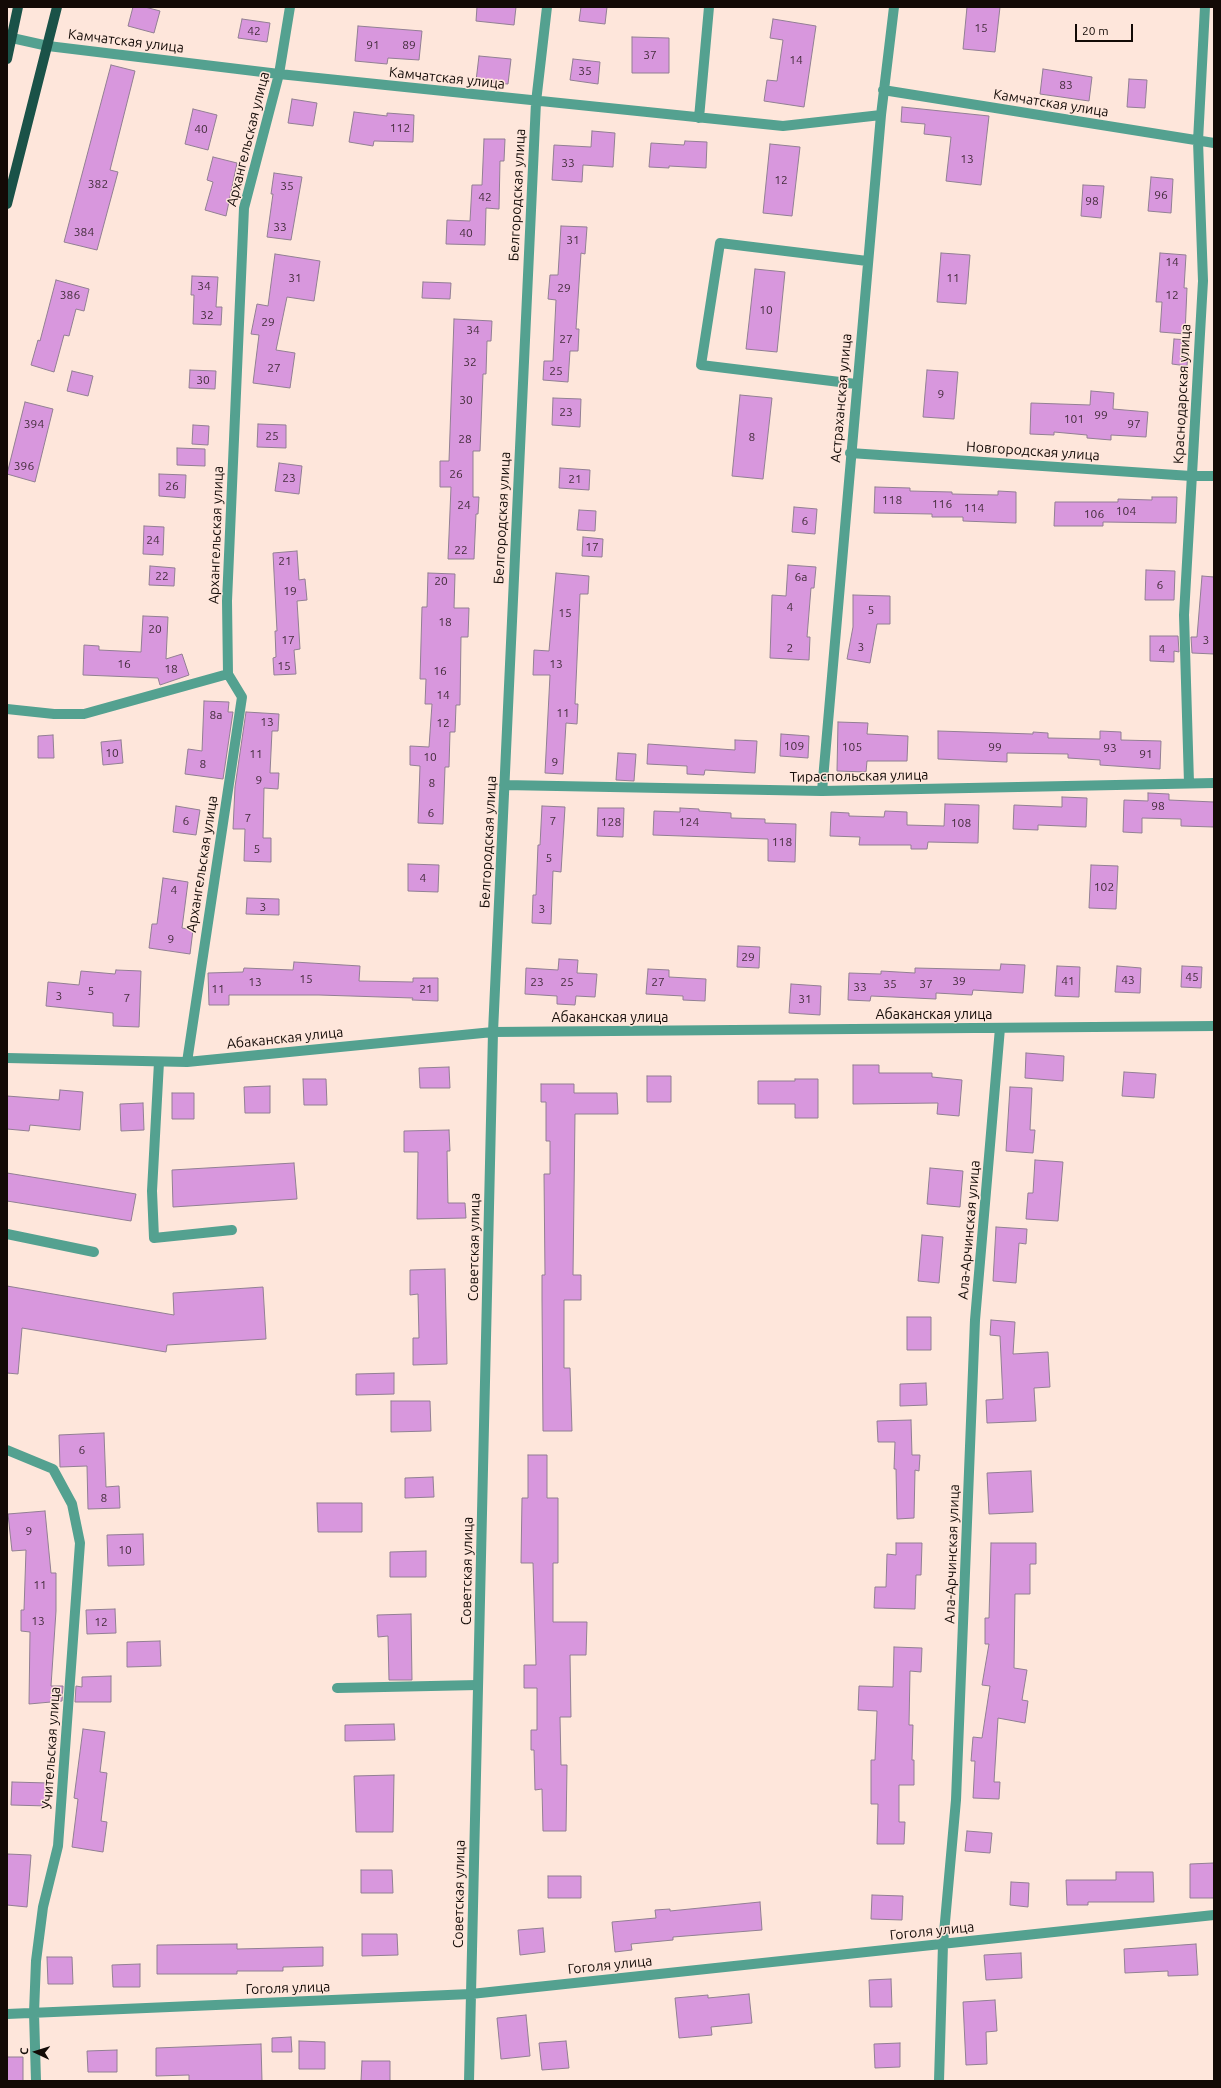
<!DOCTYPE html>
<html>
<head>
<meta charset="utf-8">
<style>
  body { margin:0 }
  #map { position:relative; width:1221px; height:2088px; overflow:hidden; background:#fee6db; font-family:Ubuntu,sans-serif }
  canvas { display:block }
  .frame { position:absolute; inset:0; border:8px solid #130a06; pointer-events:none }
  .north { position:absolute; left:16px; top:2032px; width:40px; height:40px; -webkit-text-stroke:3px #fee6db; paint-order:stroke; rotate:274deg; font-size:11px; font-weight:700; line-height:16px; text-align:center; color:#130a06 }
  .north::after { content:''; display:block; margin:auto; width:14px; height:18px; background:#130a06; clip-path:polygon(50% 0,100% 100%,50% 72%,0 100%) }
  .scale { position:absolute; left:1075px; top:24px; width:58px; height:18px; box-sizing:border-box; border:2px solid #130a06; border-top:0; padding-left:5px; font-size:12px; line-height:14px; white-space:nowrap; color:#130a06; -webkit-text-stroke:3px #fee6db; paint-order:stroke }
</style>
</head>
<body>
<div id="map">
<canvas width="1221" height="2088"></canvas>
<div class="frame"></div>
<div class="north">С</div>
<div class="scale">20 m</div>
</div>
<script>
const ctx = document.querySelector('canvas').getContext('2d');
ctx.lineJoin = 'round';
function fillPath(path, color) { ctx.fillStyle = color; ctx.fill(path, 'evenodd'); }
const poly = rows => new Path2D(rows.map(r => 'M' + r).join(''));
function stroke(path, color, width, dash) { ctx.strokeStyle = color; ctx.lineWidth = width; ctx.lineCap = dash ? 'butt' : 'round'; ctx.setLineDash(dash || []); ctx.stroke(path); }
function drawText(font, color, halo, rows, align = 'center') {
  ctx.font = font + ' Ubuntu,sans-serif'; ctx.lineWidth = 3; ctx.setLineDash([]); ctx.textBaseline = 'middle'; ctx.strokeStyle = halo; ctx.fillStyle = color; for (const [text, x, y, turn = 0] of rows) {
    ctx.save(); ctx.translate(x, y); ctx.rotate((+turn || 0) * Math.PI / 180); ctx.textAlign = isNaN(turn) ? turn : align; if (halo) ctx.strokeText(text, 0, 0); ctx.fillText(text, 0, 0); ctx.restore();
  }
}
const building = poly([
  [133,7,145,7,160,11,154,33,128,26,133,7],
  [477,7,516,7,514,25,476,21,477,7],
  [581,7,607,7,605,24,579,21,581,7],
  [967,7,1000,7,995,52,963,49,967,7],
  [242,19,270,23,267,42,238,38,242,19],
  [773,19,816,26,804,107,764,101,767,80,777,81,783,40,770,38,773,19],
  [358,26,422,31,419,60,388,58,387,64,355,61,358,26],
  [632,37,669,38,669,73,632,73,632,37],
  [479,56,511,59,508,84,476,81,479,56],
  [573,59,600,62,598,84,570,80,573,59],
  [111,65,135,71,110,170,118,172,97,250,64,242,111,65],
  [1043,69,1092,77,1089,101,1040,94,1043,69],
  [1129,79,1147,80,1145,108,1127,107,1129,79],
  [292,99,317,103,313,126,288,123,292,99],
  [902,107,989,116,981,185,946,181,951,137,924,134,925,124,901,122,902,107],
  [193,109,217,115,208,150,185,144,193,109],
  [354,112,387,116,387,113,414,115,413,142,374,141,373,146,349,142,354,112],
  [592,131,615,133,613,167,583,165,582,182,552,180,554,145,591,147,592,131],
  [484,139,505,139,504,161,500,161,499,209,486,208,485,245,446,244,447,220,470,221,472,185,482,185,484,139],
  [685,141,707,142,706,168,669,166,669,168,649,167,651,143,684,145,685,141],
  [770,144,800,147,792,216,763,213,770,144],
  [213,157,237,163,226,216,205,210,213,182,207,180,213,157],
  [274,173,302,177,291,240,267,237,273,194,271,194,274,173],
  [1151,177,1173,179,1171,213,1148,211,1151,177],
  [1083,185,1104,186,1101,218,1081,216,1083,185],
  [561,226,587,227,585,254,581,253,576,329,579,329,578,351,570,351,568,382,543,380,544,361,553,361,556,300,548,299,550,275,558,275,561,226],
  [941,253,970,255,966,304,937,302,941,253],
  [1160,253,1186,255,1184,288,1187,288,1185,334,1160,332,1162,302,1156,302,1160,253],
  [275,254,320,261,314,301,287,297,276,350,295,353,290,388,253,383,259,335,251,334,257,304,268,306,275,254],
  [755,269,785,272,777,352,746,349,755,269],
  [192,276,218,277,216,307,222,307,221,325,193,324,194,295,191,295,192,276],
  [56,280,89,289,84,311,76,309,69,336,64,335,54,372,31,365,38,340,40,341,56,280],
  [423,282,451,283,450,299,422,298,423,282],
  [454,319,492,321,491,341,487,341,486,374,483,374,480,451,473,451,473,497,479,497,478,514,476,514,474,559,448,559,451,487,440,487,440,461,449,461,454,319],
  [1174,339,1189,340,1187,366,1172,364,1174,339],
  [190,370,216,371,215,389,189,388,190,370],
  [927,370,958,372,954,419,923,417,927,370],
  [72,371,93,376,88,396,67,391,72,371],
  [1091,391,1114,393,1113,409,1148,412,1146,437,1111,435,1111,440,1087,438,1087,435,1054,432,1054,435,1030,434,1031,403,1090,405,1091,391],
  [740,395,772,398,763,479,732,476,740,395],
  [553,398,581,399,580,427,552,425,553,398],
  [25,402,53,409,35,482,7,474,25,402],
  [258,424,286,425,286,448,257,447,258,424],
  [193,425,209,426,208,445,192,444,193,425],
  [177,448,205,449,205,466,177,465,177,448],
  [279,463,302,466,299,494,275,491,279,463],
  [560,468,590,470,589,490,559,488,560,468],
  [159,474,186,475,185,498,159,496,159,474],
  [875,487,910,488,910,491,952,492,952,494,998,495,998,491,1016,492,1016,523,963,521,963,517,932,517,932,514,874,513,875,487],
  [1152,497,1177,497,1176,523,1103,522,1103,526,1054,526,1055,502,1118,502,1118,499,1152,500,1152,497],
  [794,507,817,509,815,534,792,532,794,507],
  [579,510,596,511,595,531,577,530,579,510],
  [144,526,164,527,163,555,143,554,144,526],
  [583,537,603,539,602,557,582,556,583,537],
  [297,551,299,580,305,579,307,600,297,601,300,649,294,650,296,674,274,675,273,658,276,657,275,631,277,631,273,553,297,551],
  [788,565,816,567,814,588,811,588,807,637,810,637,809,660,770,658,772,595,786,596,788,565],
  [150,566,175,568,174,586,149,585,150,566],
  [1146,570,1175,571,1174,600,1145,600,1146,570],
  [428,573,455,574,454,608,469,608,468,637,461,637,460,705,456,705,455,732,450,732,449,767,445,767,443,824,418,823,420,766,410,765,410,746,429,747,432,704,425,704,426,679,420,679,422,607,427,607,428,573],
  [556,573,589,576,588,594,580,594,575,704,578,704,577,724,566,723,563,774,545,773,550,675,533,675,534,650,549,651,556,573],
  [1202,576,1214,577,1214,654,1192,653,1191,637,1197,637,1202,576],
  [853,595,890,596,890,624,877,624,870,663,847,659,853,627,853,595],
  [143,616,168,617,166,659,182,654,189,675,160,685,158,678,83,675,84,645,99,646,99,650,141,652,143,616],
  [1150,636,1178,636,1179,652,1174,651,1174,662,1150,661,1150,636],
  [204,701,229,702,228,712,233,712,223,779,185,774,188,749,202,751,204,701],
  [246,712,279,714,278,731,272,731,270,773,279,773,278,789,264,788,263,838,271,838,271,862,244,861,245,829,233,829,235,787,246,712],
  [838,722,868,723,867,734,908,736,907,761,867,761,866,772,837,771,838,722],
  [938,731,1033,734,1033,732,1048,733,1048,738,1100,739,1100,731,1121,732,1121,740,1161,741,1160,769,1100,765,1100,760,1068,758,1068,754,1007,753,1007,762,938,759,938,731],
  [781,734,809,736,808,758,780,756,781,734],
  [53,735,54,758,38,758,38,736,53,735],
  [121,740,123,763,103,765,101,742,121,740],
  [735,740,757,741,755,773,705,770,704,775,687,774,687,766,647,764,648,744,735,750,735,740],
  [618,753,636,754,634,781,616,780,618,753],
  [1148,793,1169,794,1169,800,1214,802,1214,827,1181,826,1181,819,1142,818,1142,833,1123,832,1124,800,1148,801,1148,793],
  [1062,797,1087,798,1086,827,1038,825,1038,830,1013,829,1014,805,1062,807,1062,797],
  [945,804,979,805,978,843,928,842,927,849,911,849,911,845,859,845,860,837,830,836,831,812,849,813,849,816,884,817,885,811,907,812,907,825,944,826,945,804],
  [176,806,200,810,196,835,173,832,176,806],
  [542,806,565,807,561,872,553,871,551,924,532,923,533,895,536,895,538,845,540,845,542,806],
  [598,808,624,808,623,837,597,836,598,808],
  [680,808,699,809,699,811,731,813,731,818,765,819,765,823,796,824,795,862,768,861,768,839,653,835,654,811,680,812,680,808],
  [408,864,439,865,438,892,408,891,408,864],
  [1091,865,1118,866,1116,909,1089,908,1091,865],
  [163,878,188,882,182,928,193,930,190,954,149,948,152,924,157,924,163,878],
  [247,898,279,899,279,915,246,914,247,898],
  [738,946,760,947,759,968,737,967,738,946],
  [559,959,578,960,577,973,597,974,595,997,576,996,575,1005,557,1004,557,996,525,994,526,968,558,970,559,959],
  [294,962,360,966,359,981,413,982,413,978,438,978,438,1001,412,1000,413,998,319,995,229,995,229,1005,209,1005,208,973,243,972,244,968,293,970,294,962],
  [1001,964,1025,965,1023,993,973,990,972,995,936,993,936,999,871,996,870,1001,848,1000,849,973,881,974,881,971,915,973,915,968,1000,970,1001,964],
  [1057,966,1080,967,1079,997,1055,996,1057,966],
  [1117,966,1141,968,1140,993,1115,992,1117,966],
  [1182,966,1202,967,1201,988,1181,987,1182,966],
  [648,969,669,970,669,977,706,979,705,1001,683,1000,683,996,646,994,648,969],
  [116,970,141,971,139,1027,113,1026,113,1013,46,1006,48,982,79,985,81,971,115,974,116,970],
  [791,984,821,986,820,1015,789,1013,791,984],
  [1026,1053,1064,1056,1063,1081,1025,1078,1026,1053],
  [853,1065,879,1065,879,1073,932,1073,932,1077,962,1080,959,1116,937,1114,938,1103,853,1104,853,1065],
  [449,1067,450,1088,420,1088,419,1068,449,1067],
  [1124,1072,1156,1074,1154,1098,1122,1096,1124,1072],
  [647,1076,671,1076,671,1102,647,1102,647,1076],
  [303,1079,326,1079,327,1105,304,1105,303,1079],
  [795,1079,818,1079,818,1118,795,1118,795,1104,758,1104,758,1081,795,1081,795,1079],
  [541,1084,574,1084,574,1093,617,1093,618,1114,575,1114,573,1275,581,1275,581,1300,564,1300,564,1368,570,1368,572,1431,543,1431,542,1300,542,1275,545,1275,544,1174,550,1174,550,1141,546,1141,546,1102,541,1102,541,1084],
  [270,1086,270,1113,245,1113,244,1087,270,1086],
  [1010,1087,1032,1088,1030,1130,1035,1130,1033,1153,1006,1151,1010,1087],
  [60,1090,83,1092,80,1130,30,1125,29,1131,7,1129,7,1096,59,1100,60,1090],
  [172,1093,194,1093,194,1119,172,1119,172,1093],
  [143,1103,144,1130,121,1131,120,1104,143,1103],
  [449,1130,450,1151,447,1151,448,1203,465,1203,466,1218,417,1219,418,1152,404,1152,404,1131,449,1130],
  [1035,1160,1063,1162,1058,1221,1026,1219,1028,1193,1033,1193,1035,1160],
  [294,1163,297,1199,173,1207,172,1170,294,1163],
  [930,1168,963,1171,960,1207,927,1204,930,1168],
  [7,1173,136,1194,131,1221,7,1201,7,1173],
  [996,1227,1027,1229,1026,1244,1019,1243,1016,1283,993,1281,996,1227],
  [922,1235,943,1237,939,1283,918,1281,922,1235],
  [445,1269,447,1364,413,1365,413,1338,419,1338,418,1294,410,1295,410,1270,445,1269],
  [7,1286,174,1315,173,1293,263,1287,266,1339,167,1345,166,1352,22,1328,18,1374,7,1373,7,1286],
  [907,1317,931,1317,931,1350,907,1350,907,1317],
  [991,1320,1015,1322,1013,1354,1048,1352,1050,1387,1034,1388,1036,1421,987,1423,986,1400,1003,1399,1000,1336,990,1335,991,1320],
  [394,1373,394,1394,356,1395,356,1374,394,1373],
  [926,1383,927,1405,900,1406,900,1384,926,1383],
  [391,1401,430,1401,431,1431,391,1432,391,1401],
  [911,1420,912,1455,920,1455,919,1471,915,1470,914,1518,897,1519,896,1469,894,1469,895,1442,878,1442,877,1421,911,1420],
  [104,1433,106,1487,119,1486,120,1508,88,1509,87,1466,60,1467,59,1435,104,1433],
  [528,1455,547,1455,547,1498,558,1498,558,1563,553,1563,553,1622,587,1622,586,1655,570,1655,571,1717,560,1717,561,1765,567,1765,566,1831,543,1831,542,1789,535,1790,534,1750,531,1750,531,1730,537,1730,537,1688,524,1688,524,1665,536,1665,533,1563,521,1563,522,1498,528,1498,528,1455],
  [1031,1471,1033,1512,989,1514,987,1473,1031,1471],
  [433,1477,434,1497,405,1498,405,1478,433,1477],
  [317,1503,362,1503,362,1532,318,1532,317,1503],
  [45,1511,51,1573,56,1573,56,1611,51,1686,63,1686,62,1701,29,1704,30,1632,21,1631,21,1610,24,1610,26,1550,12,1551,8,1514,45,1511],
  [143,1534,144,1565,108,1566,107,1535,143,1534],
  [896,1543,922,1543,921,1575,916,1575,915,1609,874,1608,875,1587,886,1587,887,1554,896,1555,896,1543],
  [991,1543,1036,1543,1036,1564,1030,1564,1030,1594,1015,1594,1014,1668,1027,1670,1022,1700,1028,1701,1025,1723,998,1718,994,1782,1000,1782,999,1799,973,1798,975,1761,971,1761,973,1737,982,1738,990,1686,982,1685,989,1644,985,1644,985,1618,989,1618,991,1543],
  [426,1551,426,1577,390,1577,390,1552,426,1551],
  [115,1609,116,1633,87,1634,86,1610,115,1609],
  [411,1614,412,1680,389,1680,388,1636,378,1637,377,1615,411,1614],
  [160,1641,161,1666,127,1667,127,1642,160,1641],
  [894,1647,922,1648,921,1672,910,1671,909,1725,913,1725,912,1760,914,1760,914,1785,899,1785,899,1822,905,1822,904,1844,877,1844,878,1804,871,1804,871,1760,875,1760,877,1711,858,1710,859,1686,893,1687,894,1647],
  [111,1676,111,1702,75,1702,76,1686,82,1687,82,1677,111,1676],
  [394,1724,395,1740,345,1741,345,1725,394,1724],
  [83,1729,105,1732,100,1772,107,1773,101,1821,107,1822,103,1852,72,1847,78,1799,74,1798,83,1729],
  [394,1775,393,1832,356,1832,354,1776,394,1775],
  [12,1782,48,1783,47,1806,11,1805,12,1782],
  [967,1831,992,1833,990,1853,965,1851,967,1831],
  [7,1854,31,1855,27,1907,7,1905,7,1854],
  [1214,1863,1214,1898,1190,1898,1190,1864,1214,1863],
  [361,1870,392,1870,393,1893,361,1893,361,1870],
  [1116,1872,1153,1872,1154,1902,1088,1902,1088,1905,1067,1905,1066,1880,1116,1880,1116,1872],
  [548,1876,581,1876,581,1898,548,1898,548,1876],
  [1011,1882,1029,1883,1028,1907,1010,1905,1011,1882],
  [872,1895,903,1896,902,1920,871,1919,872,1895],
  [760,1902,762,1930,673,1937,673,1940,631,1944,632,1950,615,1952,612,1922,656,1918,655,1910,670,1909,670,1911,760,1902],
  [543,1928,545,1952,520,1955,518,1930,543,1928],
  [362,1934,397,1934,398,1955,362,1956,362,1934],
  [237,1944,237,1949,323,1947,323,1966,283,1967,283,1971,237,1971,237,1974,157,1974,157,1945,237,1944],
  [1196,1944,1198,1975,1168,1976,1168,1971,1125,1973,1124,1949,1196,1944],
  [1021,1953,1022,1978,986,1980,984,1955,1021,1953],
  [47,1957,72,1957,73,1984,48,1984,47,1957],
  [140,1964,140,1987,113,1987,112,1965,140,1964],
  [891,1979,892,2007,870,2007,869,1980,891,1979],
  [749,1994,752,2023,711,2027,712,2035,679,2038,675,1998,708,1995,708,1998,749,1994],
  [995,2000,997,2031,986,2032,987,2064,966,2065,963,2002,995,2000],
  [526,2015,530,2056,501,2059,497,2018,526,2015],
  [291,2037,292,2052,272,2052,272,2038,291,2037],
  [299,2041,325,2042,325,2069,299,2069,299,2041],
  [566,2041,569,2068,542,2070,539,2043,566,2041],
  [900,2043,900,2067,875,2068,874,2044,900,2043],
  [261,2044,262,2081,189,2081,189,2075,156,2076,156,2048,261,2044],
  [117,2050,117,2072,88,2072,87,2051,117,2050],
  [7,2057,23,2057,23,2081,7,2081,7,2057],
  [362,2061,390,2061,390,2081,361,2081,362,2061]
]);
const lane = poly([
  [159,1062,152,1191,154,1238,232,1230],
  [7,1234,94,1252],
  [337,1688,478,1685]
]);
const street = poly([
  [12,38,48,46,279,74,783,126,881,115],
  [883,90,1214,143],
  [699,118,709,7],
  [856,384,701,365,720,243,867,261],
  [850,453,1191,476,1214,476],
  [7,709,54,714,84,714,228,674],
  [1189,783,1184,615,1203,281,1198,141,1205,7],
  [504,785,822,791,1214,783],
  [822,791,881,115,894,7],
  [7,1058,187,1062,493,1032,1214,1026],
  [187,1062,242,697,228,674,227,601,244,208,279,74,290,7],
  [7,1450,53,1469,72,1504,80,1543,58,1846,43,1907,36,1961,34,2013,36,2081],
  [7,2014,471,1994,1214,1915],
  [469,2081,493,1032,536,102,547,7],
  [939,2081,943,1944,956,1800,975,1320,1000,1028]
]);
const primary = poly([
  [7,59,18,7],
  [7,204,57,7]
]);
const numberNames = [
  ["15",981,28],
  ["42",254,31],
  ["91",373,45],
  ["89",409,45],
  ["37",650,55],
  ["14",796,60],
  ["35",585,71],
  ["83",1066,85],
  ["112",400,128],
  ["40",201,129],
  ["13",967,159],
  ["33",568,163],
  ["12",781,180],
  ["382",98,184],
  ["35",287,186],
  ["96",1161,195],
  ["42",485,197],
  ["98",1092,201],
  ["33",280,227],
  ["384",84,232],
  ["40",466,233],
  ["31",573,240],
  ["14",1172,262],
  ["31",295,278],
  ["11",953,278],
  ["34",204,286],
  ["29",564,288],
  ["386",70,295],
  ["12",1172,295],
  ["10",766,310],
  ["32",207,315],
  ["29",268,322],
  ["34",473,330],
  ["27",566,339],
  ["32",470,362],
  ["27",274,368],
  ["25",556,371],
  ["30",203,380],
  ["9",941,394],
  ["30",466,400],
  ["23",566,412],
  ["99",1101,415],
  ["101",1074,419],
  ["394",34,424],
  ["97",1134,424],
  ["25",272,436],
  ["8",752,437],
  ["28",465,439],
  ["396",24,466],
  ["26",456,474],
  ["23",289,478],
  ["21",575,479],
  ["26",172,486],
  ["118",892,500],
  ["116",942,504],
  ["24",464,505],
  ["114",974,508],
  ["104",1126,511],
  ["106",1094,514],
  ["6",805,521],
  ["24",153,540],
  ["17",592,547],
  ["22",461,550],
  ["21",285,561],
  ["22",162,576],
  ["6a",801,577],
  ["20",441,581],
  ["6",1160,585],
  ["19",290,591],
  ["4",790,607],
  ["5",871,610],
  ["15",565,613],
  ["18",445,622],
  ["20",155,629],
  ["17",288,640],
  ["3",1206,640],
  ["3",861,647],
  ["2",790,648],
  ["4",1162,649],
  ["16",124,664],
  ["13",556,664],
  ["15",284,666],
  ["18",171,669],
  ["16",440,671],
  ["14",443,695],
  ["11",563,713],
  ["8a",216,715],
  ["13",267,722],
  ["12",443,723],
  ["109",794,746],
  ["105",852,747],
  ["99",995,747],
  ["93",1110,748],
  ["10",112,753],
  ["11",256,754],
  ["91",1146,754],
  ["10",430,757],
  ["9",555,762],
  ["8",203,764],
  ["9",259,780],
  ["8",432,783],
  ["98",1158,806],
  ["6",431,813],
  ["7",248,818],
  ["6",186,821],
  ["7",553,821],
  ["128",611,822],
  ["124",689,822],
  ["108",961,823],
  ["118",782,842],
  ["5",257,849],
  ["5",549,858],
  ["4",423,878],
  ["102",1104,887],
  ["4",174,890],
  ["3",263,907],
  ["3",542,909],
  ["9",171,939],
  ["29",748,957],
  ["45",1192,977],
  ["15",306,979],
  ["43",1128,980],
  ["39",959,981],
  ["41",1068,981],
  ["13",255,982],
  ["23",537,982],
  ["25",567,982],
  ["27",658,982],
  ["35",890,984],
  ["37",926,984],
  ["33",860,987],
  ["11",218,989],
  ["21",426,989],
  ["5",91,991],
  ["3",59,996],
  ["7",127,998],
  ["31",805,999],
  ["6",82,1450],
  ["8",104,1498],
  ["9",29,1531],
  ["10",125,1550],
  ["11",40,1585],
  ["13",38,1621],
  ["12",101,1622]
];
const streetNames = [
  ["Камчатская улица",126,41,7],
  ["Камчатская улица",447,78,6],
  ["Камчатская улица",1051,103,9],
  ["Архангельская улица",248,139,-76],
  ["Белгородская улица",517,195,-87],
  ["Краснодарская улица",1182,394,-87],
  ["Астраханская улица",841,398,-85],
  ["Новгородская улица",1033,451,4],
  ["Белгородская улица",502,518,-87],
  ["Архангельская улица",216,535,-88],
  ["Тираспольская улица",859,776,-1],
  ["Белгородская улица",488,842,-87],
  ["Архангельская улица",202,864,-81],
  ["Абаканская улица",934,1014],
  ["Абаканская улица",610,1017],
  ["Абаканская улица",285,1038,-6],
  ["Ала-Арчинская улица",969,1230,-85],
  ["Советская улица",474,1247,-89],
  ["Ала-Арчинская улица",952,1554,-88],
  ["Советская улица",467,1571,-89],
  ["Учительская улица",51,1748,-86],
  ["Советская улица",459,1894,-89],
  ["Гоголя улица",932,1931,-6],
  ["Гоголя улица",610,1965,-6],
  ["Гоголя улица",288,1988,-2]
];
fillPath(building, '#d897dd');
stroke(building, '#927f93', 1);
stroke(lane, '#54a190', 10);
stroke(street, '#54a190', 10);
stroke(primary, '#1a5248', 10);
drawText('12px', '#442d3c', null, numberNames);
drawText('14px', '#130a06', '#fee6db', streetNames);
</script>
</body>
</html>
